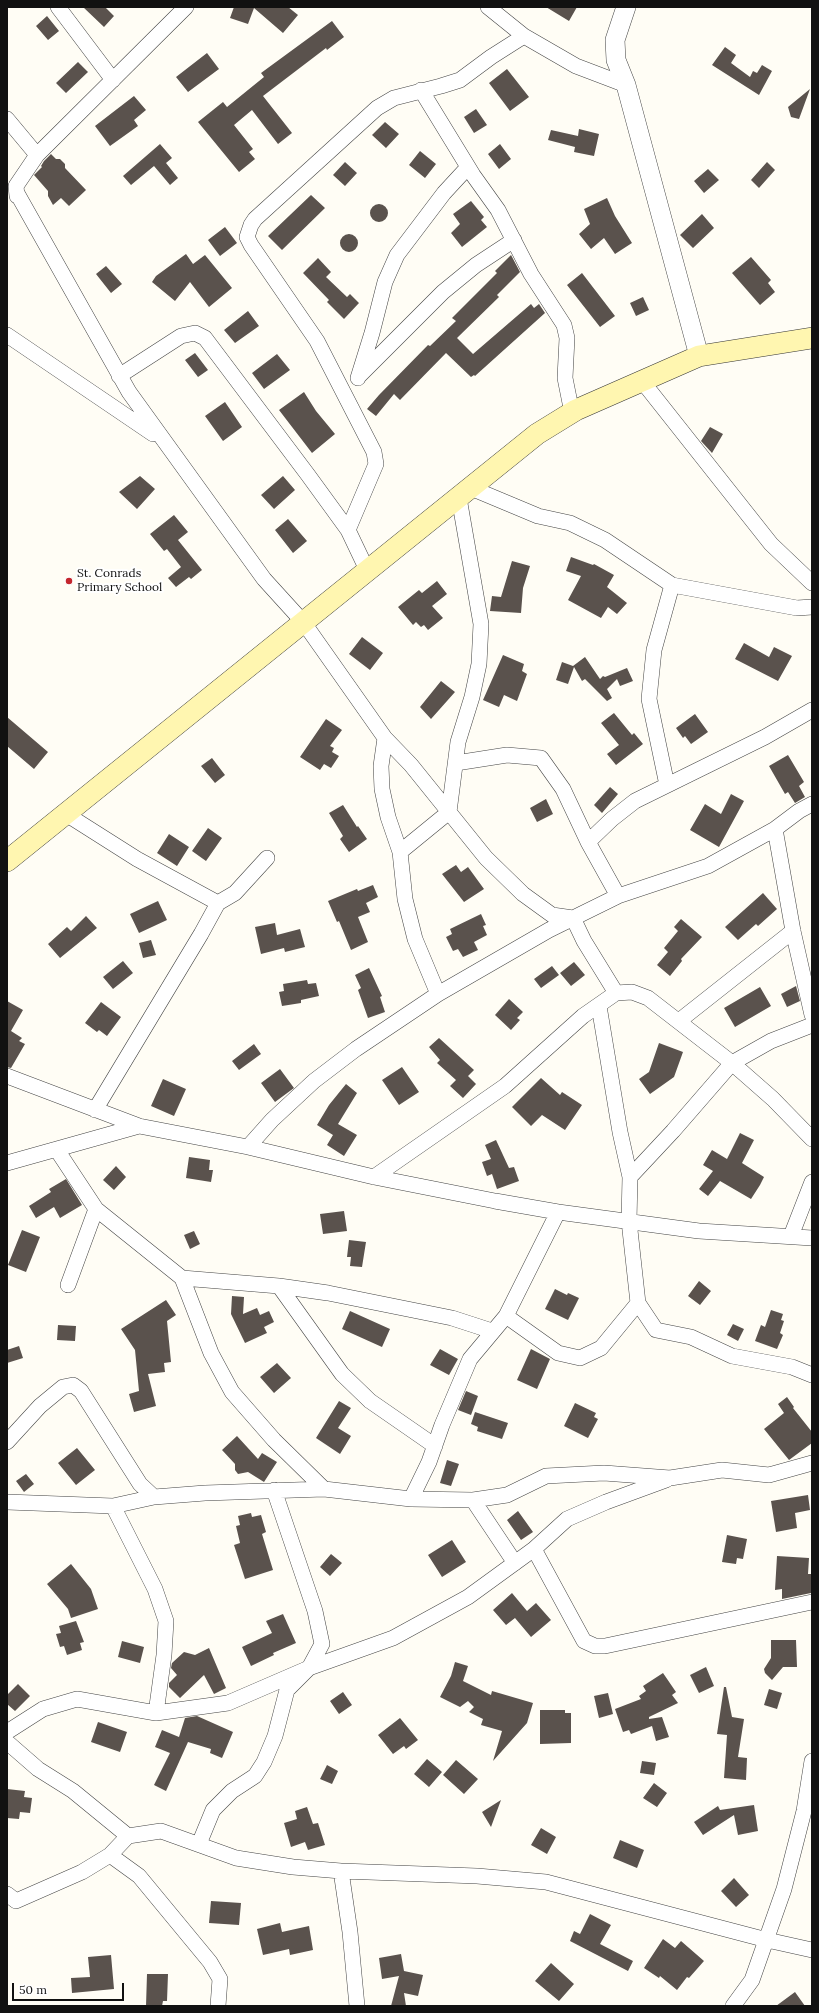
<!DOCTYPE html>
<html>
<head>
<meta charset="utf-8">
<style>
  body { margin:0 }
  #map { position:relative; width:819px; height:2013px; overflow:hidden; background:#fffdf5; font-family:Lora,serif }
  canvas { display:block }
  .frame { position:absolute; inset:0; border:8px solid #111; pointer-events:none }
  .scale { position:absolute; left:12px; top:1983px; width:112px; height:18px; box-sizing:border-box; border:2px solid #111; border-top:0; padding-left:5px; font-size:12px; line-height:14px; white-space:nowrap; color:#111; -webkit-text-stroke:3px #fff; paint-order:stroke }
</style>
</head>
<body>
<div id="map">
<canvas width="819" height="2013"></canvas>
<div class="frame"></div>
<div class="scale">50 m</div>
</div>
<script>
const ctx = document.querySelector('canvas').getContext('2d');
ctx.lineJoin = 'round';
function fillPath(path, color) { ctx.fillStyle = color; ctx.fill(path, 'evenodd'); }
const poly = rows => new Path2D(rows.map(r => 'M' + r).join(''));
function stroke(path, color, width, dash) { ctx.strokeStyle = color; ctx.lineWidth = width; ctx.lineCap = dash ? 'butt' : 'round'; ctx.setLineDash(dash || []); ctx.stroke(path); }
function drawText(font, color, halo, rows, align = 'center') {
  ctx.font = font + ' Lora,serif'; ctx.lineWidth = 4; ctx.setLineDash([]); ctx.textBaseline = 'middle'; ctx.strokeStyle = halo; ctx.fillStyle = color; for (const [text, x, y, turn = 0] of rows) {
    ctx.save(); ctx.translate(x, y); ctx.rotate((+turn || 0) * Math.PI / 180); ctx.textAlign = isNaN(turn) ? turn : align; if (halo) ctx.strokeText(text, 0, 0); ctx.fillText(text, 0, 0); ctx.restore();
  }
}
const building = poly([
  [83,7,105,7,114,16,104,27],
  [234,7,288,7,298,15,283,33,254,8,248,24,230,18],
  [546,7,577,7,569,21],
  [47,16,59,31,48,40,36,26],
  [332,21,344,37,327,50,326,48,263,96,292,133,278,144,252,110,234,125,253,149,249,152,255,159,239,172,198,122,223,102,227,107,264,77,261,73],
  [725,47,736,55,731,63,750,77,753,71,757,73,762,65,772,71,759,95,712,65],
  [207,53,219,69,188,92,176,77],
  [78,62,88,72,66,93,56,83],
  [507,69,529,97,510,111,489,83],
  [810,89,799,119,791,117,788,107],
  [134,96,146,110,134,120,138,126,110,146,95,126],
  [476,109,487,125,474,133,464,117],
  [385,122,399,134,386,148,372,135],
  [579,129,599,134,594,156,574,152,575,147,548,140,551,130,578,136],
  [160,144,172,158,166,163,178,178,170,185,154,166,131,185,123,176],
  [500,144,511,159,499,169,488,154],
  [420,151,436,164,425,178,409,165],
  [51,154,56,159,60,159,65,164,65,168,86,190,69,206,61,198,53,205,48,196,48,191,34,175,42,167,41,166,44,161],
  [345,162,357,173,345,186,333,175],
  [767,162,775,170,759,188,751,180],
  [708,169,719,180,704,193,694,181],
  [311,195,325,208,282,250,268,236],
  [607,198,615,216,632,243,615,254,604,238,591,249,579,234,590,224,584,209],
  [471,201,484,217,481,220,487,227,462,247,451,233,460,224,453,214],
  '370 213a9 9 0 1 1 18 0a9 9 0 1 1-18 0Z',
  [702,214,714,228,693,248,680,235],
  [225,227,237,243,220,256,208,240],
  '340 243a9 9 0 1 1 18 0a9 9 0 1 1-18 0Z',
  [186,254,193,264,205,255,232,288,209,307,190,282,175,301,152,282,156,276],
  [511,255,520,272,497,295,499,297,457,338,473,354,531,304,534,308,539,304,545,313,475,376,474,375,471,377,446,353,400,400,394,394,376,416,367,409,379,395,428,345,430,346,456,321,452,318,497,273,495,271],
  [751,257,771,280,768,283,775,292,760,305,732,273],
  [318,258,331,272,326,277,347,297,350,294,359,303,344,319,327,302,329,300,303,273],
  [106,266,122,284,111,293,96,274],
  [582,273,615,316,600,327,567,285],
  [643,297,649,310,636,316,630,303],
  [248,311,259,326,235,343,224,330],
  [195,353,208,370,198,377,185,360],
  [277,354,290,370,264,389,252,373],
  [304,392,316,411,335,434,312,453,279,410],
  [225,402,242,427,223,441,205,416],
  [710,427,723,434,712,453,701,441],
  [140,476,155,489,137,509,119,492],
  [283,476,295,490,274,509,261,495],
  [174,515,188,532,178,540,202,570,191,579,189,577,176,587,168,578,181,567,167,549,164,551,150,534],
  [288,519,307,541,293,553,275,530],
  [571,557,593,565,594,564,614,575,607,587,627,603,617,614,608,607,601,618,568,600,581,576,566,571],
  [512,561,530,566,523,588,521,613,490,611,492,596,501,597],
  [437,581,447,594,432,606,443,618,428,630,424,625,421,627,416,622,413,625,398,607,419,590,422,593],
  [362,637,383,653,370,670,349,654],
  [744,643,769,657,774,647,792,656,778,681,735,659],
  [503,655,524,664,522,671,527,674,517,701,504,695,499,707,483,700],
  [585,657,600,679,603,676,605,677,627,668,633,681,620,686,617,679,607,689,612,698,607,701,585,679,582,681,574,667,568,684,556,680,562,662,573,666],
  [441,681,455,692,431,719,420,707],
  [614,713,632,735,634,733,643,744,616,765,607,754,619,745,601,723],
  [695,714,708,732,691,744,685,736,683,738,676,728],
  [7,717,48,752,34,769,7,746],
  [326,719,342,730,330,746,334,748,332,752,339,756,331,768,324,764,320,770,300,757],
  [788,755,804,782,799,786,805,797,795,803,788,792,785,794,769,766],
  [212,758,225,775,215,783,201,766],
  [610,787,618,794,602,813,594,805],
  [731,794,744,801,719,847,690,830,705,804,721,814],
  [546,799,553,814,537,822,530,808],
  [343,805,357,827,358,826,367,839,349,852,340,839,343,836,329,813],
  [208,828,222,838,206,861,192,851],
  [169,834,189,847,177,866,157,853],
  [456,865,461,872,468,867,484,889,464,902,442,874],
  [373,885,378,897,366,903,370,912,358,917,368,942,351,950,339,921,337,922,328,901,357,889,358,891],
  [763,893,777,909,758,926,756,924,738,940,725,927],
  [158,901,167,920,139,933,130,914],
  [481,914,486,925,483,926,487,935,474,942,478,950,463,957,458,949,453,951,446,937,452,934,450,929],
  [86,916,97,928,60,958,48,944,67,927,71,931],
  [681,919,702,937,681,959,682,961,670,976,657,965,668,952,664,948,678,931,674,927],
  [275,923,277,935,300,929,305,947,285,952,284,948,261,954,255,927],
  [151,940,156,955,143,958,139,943],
  [123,961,133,973,113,989,103,977],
  [574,962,585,975,571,986,560,973],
  [552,966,559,975,541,988,534,979],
  [369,968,382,996,380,997,385,1012,368,1018,358,990,361,988,355,975],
  [307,980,308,984,316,983,319,996,301,1000,301,1003,282,1006,279,992,284,991,283,984],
  [796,986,800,1001,787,1007,781,994],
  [760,987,771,1006,735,1027,724,1008],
  [509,999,523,1012,517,1018,520,1020,511,1030,495,1015],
  [7,1001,23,1010,11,1031,22,1038,19,1041,25,1044,11,1068,7,1067],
  [101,1002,121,1017,107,1036,99,1030,97,1032,85,1023],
  [439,1038,474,1070,468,1076,476,1084,463,1098,450,1086,456,1080,437,1063,440,1060,429,1047],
  [659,1043,683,1052,674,1077,650,1094,639,1079,649,1072],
  [254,1044,261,1054,239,1070,232,1061],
  [402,1067,419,1092,399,1105,382,1080],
  [280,1069,294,1088,275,1102,261,1083],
  [541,1078,560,1095,562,1092,582,1105,565,1130,542,1115,531,1126,512,1107],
  [163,1079,186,1089,174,1116,151,1106],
  [346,1084,357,1093,338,1124,357,1135,344,1156,327,1145,333,1135,317,1125,329,1105],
  [740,1133,754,1140,742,1163,764,1177,760,1185,751,1199,720,1181,708,1196,699,1189,713,1171,703,1165,712,1150,727,1159],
  [496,1140,509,1168,514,1167,519,1181,497,1189,492,1174,487,1176,482,1162,491,1159,485,1145],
  [189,1157,210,1160,209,1170,213,1170,211,1182,186,1178],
  [116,1166,126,1177,114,1190,103,1180],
  [66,1179,82,1205,60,1218,54,1207,36,1218,29,1206,51,1192,49,1189],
  [344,1211,347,1231,323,1234,320,1214],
  [22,1230,40,1237,26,1272,8,1265],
  [194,1231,200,1244,190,1249,184,1235],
  [349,1240,366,1242,362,1267,350,1266,351,1257,347,1257],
  [699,1281,711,1291,700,1305,688,1296],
  [555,1289,567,1295,568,1293,579,1298,568,1320,545,1309],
  [232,1296,244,1297,243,1314,257,1308,260,1315,269,1311,274,1322,264,1327,267,1333,245,1343,231,1314],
  [166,1300,176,1315,167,1321,171,1362,164,1363,165,1372,148,1374,156,1406,134,1412,129,1394,139,1391,135,1350,121,1329],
  [771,1310,783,1314,781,1320,784,1321,780,1333,783,1335,777,1349,755,1341,761,1325,765,1327],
  [350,1311,390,1329,382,1347,342,1329],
  [733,1324,744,1329,738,1341,727,1335],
  [58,1325,76,1326,75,1341,57,1340],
  [19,1346,23,1358,7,1363,7,1350],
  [440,1349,458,1359,449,1375,430,1365],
  [531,1349,550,1359,537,1389,517,1380],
  [277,1363,291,1378,274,1393,260,1377],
  [466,1391,478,1396,471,1415,458,1410],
  [787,1397,794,1407,793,1408,812,1432,812,1443,789,1460,764,1429,784,1413,778,1404],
  [339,1401,351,1408,338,1428,351,1436,340,1454,316,1438],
  [575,1403,596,1413,594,1417,598,1419,588,1438,564,1426],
  [475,1412,508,1423,502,1439,477,1431,478,1427,471,1424],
  [237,1436,258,1459,262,1453,277,1462,264,1482,248,1472,238,1474,235,1470,235,1464,222,1450],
  [77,1448,95,1470,76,1485,58,1463],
  [447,1460,459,1464,451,1486,440,1483],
  [26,1474,34,1484,24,1492,16,1481],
  [808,1495,810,1510,795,1513,797,1528,776,1532,771,1501],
  [518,1511,533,1532,521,1540,507,1520],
  [251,1513,252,1517,261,1515,266,1532,262,1534,273,1570,245,1579,234,1545,240,1543,236,1526,240,1525,238,1516],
  [727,1535,747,1539,743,1559,737,1558,736,1564,722,1562],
  [452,1540,466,1562,442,1577,428,1555],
  [331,1554,342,1563,330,1576,320,1567],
  [777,1556,809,1558,808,1574,812,1574,811,1593,782,1599,782,1589,775,1590],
  [71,1564,91,1589,98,1609,71,1618,68,1609,47,1584],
  [512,1593,527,1611,536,1603,551,1620,531,1637,515,1618,506,1625,493,1610],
  [283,1614,296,1643,273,1653,274,1655,251,1666,242,1647,272,1633,266,1621],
  [76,1621,84,1642,80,1643,82,1650,67,1655,64,1646,60,1647,56,1634,61,1633,59,1626],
  [771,1640,796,1640,797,1667,783,1667,772,1680,765,1673,764,1669,771,1658],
  [122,1641,144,1647,140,1663,118,1657],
  [209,1648,226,1688,214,1694,204,1675,180,1698,169,1687,169,1683,177,1675,171,1668,172,1663,184,1652,195,1655],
  [455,1662,468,1666,463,1681,491,1695,492,1691,533,1703,527,1723,493,1761,502,1731,481,1725,483,1719,469,1712,474,1707,468,1701,460,1707,440,1697,451,1676],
  [706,1667,714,1686,699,1693,690,1675],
  [663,1673,676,1692,672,1695,678,1703,649,1717,649,1719,662,1717,669,1737,656,1741,652,1726,631,1734,629,1730,623,1732,615,1709,641,1699,639,1696,646,1691,643,1686],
  [18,1684,30,1696,15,1711,7,1704,7,1695],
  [724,1687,726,1687,732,1717,744,1719,738,1757,747,1758,746,1780,724,1778,727,1735,717,1734],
  [769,1689,782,1693,777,1709,764,1705],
  [343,1692,352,1705,339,1714,330,1701],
  [608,1693,613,1714,599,1718,594,1696],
  [540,1710,565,1710,565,1713,571,1713,571,1743,540,1744],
  [197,1716,233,1732,222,1758,210,1753,211,1749,188,1742,166,1791,154,1785,170,1753,155,1747,162,1730,179,1737,185,1718],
  [400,1718,418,1740,406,1749,404,1746,393,1754,378,1735],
  [98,1722,127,1732,120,1752,91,1742],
  [427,1759,442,1772,429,1787,414,1774],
  [456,1760,478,1779,464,1794,443,1775],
  [642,1761,656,1763,654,1775,640,1773],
  [327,1765,338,1771,332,1784,320,1779],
  [654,1783,667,1793,657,1807,643,1798],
  [7,1789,25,1791,24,1797,32,1798,30,1813,20,1812,19,1819,7,1818],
  [501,1800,491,1827,482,1812],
  [754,1805,758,1831,738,1835,734,1815,703,1835,694,1822,718,1806,720,1810],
  [307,1807,313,1824,318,1823,325,1845,308,1850,305,1842,291,1847,284,1823,297,1819,295,1811],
  [541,1828,556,1837,547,1854,531,1845],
  [620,1840,644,1850,637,1868,613,1858],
  [734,1878,749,1895,736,1907,721,1891],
  [211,1901,241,1903,239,1925,209,1923],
  [590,1914,611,1925,600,1944,633,1961,628,1971,570,1941,574,1931,580,1934],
  [280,1923,282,1932,309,1926,313,1950,290,1955,289,1949,263,1955,257,1929],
  [663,1939,675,1948,681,1941,704,1961,689,1978,687,1977,677,1990,660,1976,659,1978,644,1968],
  [401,1954,404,1971,423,1975,418,1996,404,1993,406,2006,391,2006,399,1976,382,1979,379,1958],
  [111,1955,114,1989,72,1993,71,1978,90,1977,88,1957],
  [551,1963,574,1984,559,2001,535,1981],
  [147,1974,168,1974,167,2001,163,2001,162,2006,146,2006],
  [795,1992,805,2006,776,2006]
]);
const minor = poly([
  [58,7,113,80],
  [186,7,37,155,16,186,17,196,18,195,129,392,264,579,304,623,385,738],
  [488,7,524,36],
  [421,90,473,175,498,210,531,274,564,325,567,338,565,378,570,403,576,410],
  [7,119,37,155],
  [7,335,153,434],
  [360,375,443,292,476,265,514,240],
  [119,376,181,336,195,333,205,338,308,475,348,530,368,572],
  [358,378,372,333,385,282,397,255,444,193,468,167],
  [642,381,771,544,812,583],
  [471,488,538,516,570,523,605,540,672,585,797,608,812,607],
  [348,530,376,464,374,452,317,341,251,245,247,237,251,225,255,219,377,108,394,98,441,86,460,80,491,57,524,36,576,66,626,85],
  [456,763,507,755,541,758,563,789,588,842,618,896],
  [667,785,649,699,654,650,672,585],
  [66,814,137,859,218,903,201,934,95,1110],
  [775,829,793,931,812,1015],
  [588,842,612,819,635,801,765,737,812,710],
  [400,852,449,812,458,742,472,697,479,664,481,624,459,498],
  [218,903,235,893,267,858],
  [438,994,415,939,405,899,400,852,388,817,382,789,381,766,385,738,411,765,486,858,523,894,552,915,573,918,584,941,616,993],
  [599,1006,620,1132,630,1177,629,1221,638,1303,656,1330,691,1337,732,1356,792,1367,812,1375],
  [679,1021,793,931],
  [7,1076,139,1126,248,1147,374,1177,495,1201,558,1212,699,1231,812,1238],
  [248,1147,272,1120,314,1081,356,1049,438,994,549,930,618,896,708,866,775,829,799,811,812,804],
  [57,1150,96,1209,182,1278,279,1286,328,1293,452,1318,492,1331],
  [7,1163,139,1126],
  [374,1177,505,1086,583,1016,616,993,632,992,648,998,732,1063,773,1099,812,1139],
  [630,1177,673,1131,732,1063,771,1041,812,1025],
  [791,1236,812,1182],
  [182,1278,211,1353,232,1392,274,1440,324,1489],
  [68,1285,96,1209],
  [279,1286,342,1374,370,1401,435,1446],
  [506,1316,558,1353,580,1358,601,1348,638,1303],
  [7,1442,40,1406,63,1387,73,1385,81,1391,140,1484,154,1497],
  [411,1499,429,1462,442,1425,470,1359,506,1316,558,1212],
  [473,1500,515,1563],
  [7,1502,113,1506,154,1497,205,1493,324,1489,411,1499,473,1500,507,1495,546,1476,604,1473,670,1478,722,1470,769,1475,812,1463],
  [113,1506,155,1589,166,1621,164,1655,156,1713],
  [534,1549,584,1641,595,1646,605,1646,812,1602],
  [7,1732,43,1709,77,1699,156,1713,228,1703,309,1668,393,1638,468,1597,534,1549,567,1519,606,1502,666,1480],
  [7,1742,38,1769,73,1791,128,1836,161,1831,236,1858,293,1867,341,1871,477,1876,546,1882,767,1940,812,1950],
  [199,1844,213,1810,232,1791,255,1776,264,1762,275,1736,287,1690,309,1668,322,1644,315,1611,274,1490],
  [110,1855,139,1876,210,1962,220,1979,218,2006],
  [341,1871,350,1932,357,2006],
  [7,1894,16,1901,82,1872,110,1855,128,1836],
  [733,2006,752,1980,784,1889,804,1811,812,1761]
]);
const tertiary = poly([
  [626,7,615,40,616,60,626,85,699,356]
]);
const secondary = poly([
  [7,861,537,434,576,410,699,356,812,338]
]);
const markers = [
  [69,581,4,"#c4262e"]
];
const poiNames = [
  ["St. Conrads",77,574],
  ["Primary School",77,588]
];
fillPath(building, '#5a524d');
stroke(minor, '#444', 16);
stroke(tertiary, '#444', 20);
stroke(secondary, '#333', 22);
stroke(minor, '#fff', 15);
stroke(tertiary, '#fff', 19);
stroke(secondary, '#fff6b0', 21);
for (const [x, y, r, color] of markers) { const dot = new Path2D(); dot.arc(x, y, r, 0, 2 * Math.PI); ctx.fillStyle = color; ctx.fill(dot); stroke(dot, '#fff', 1.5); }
drawText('12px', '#111', '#fff', poiNames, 'left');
</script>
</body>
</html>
